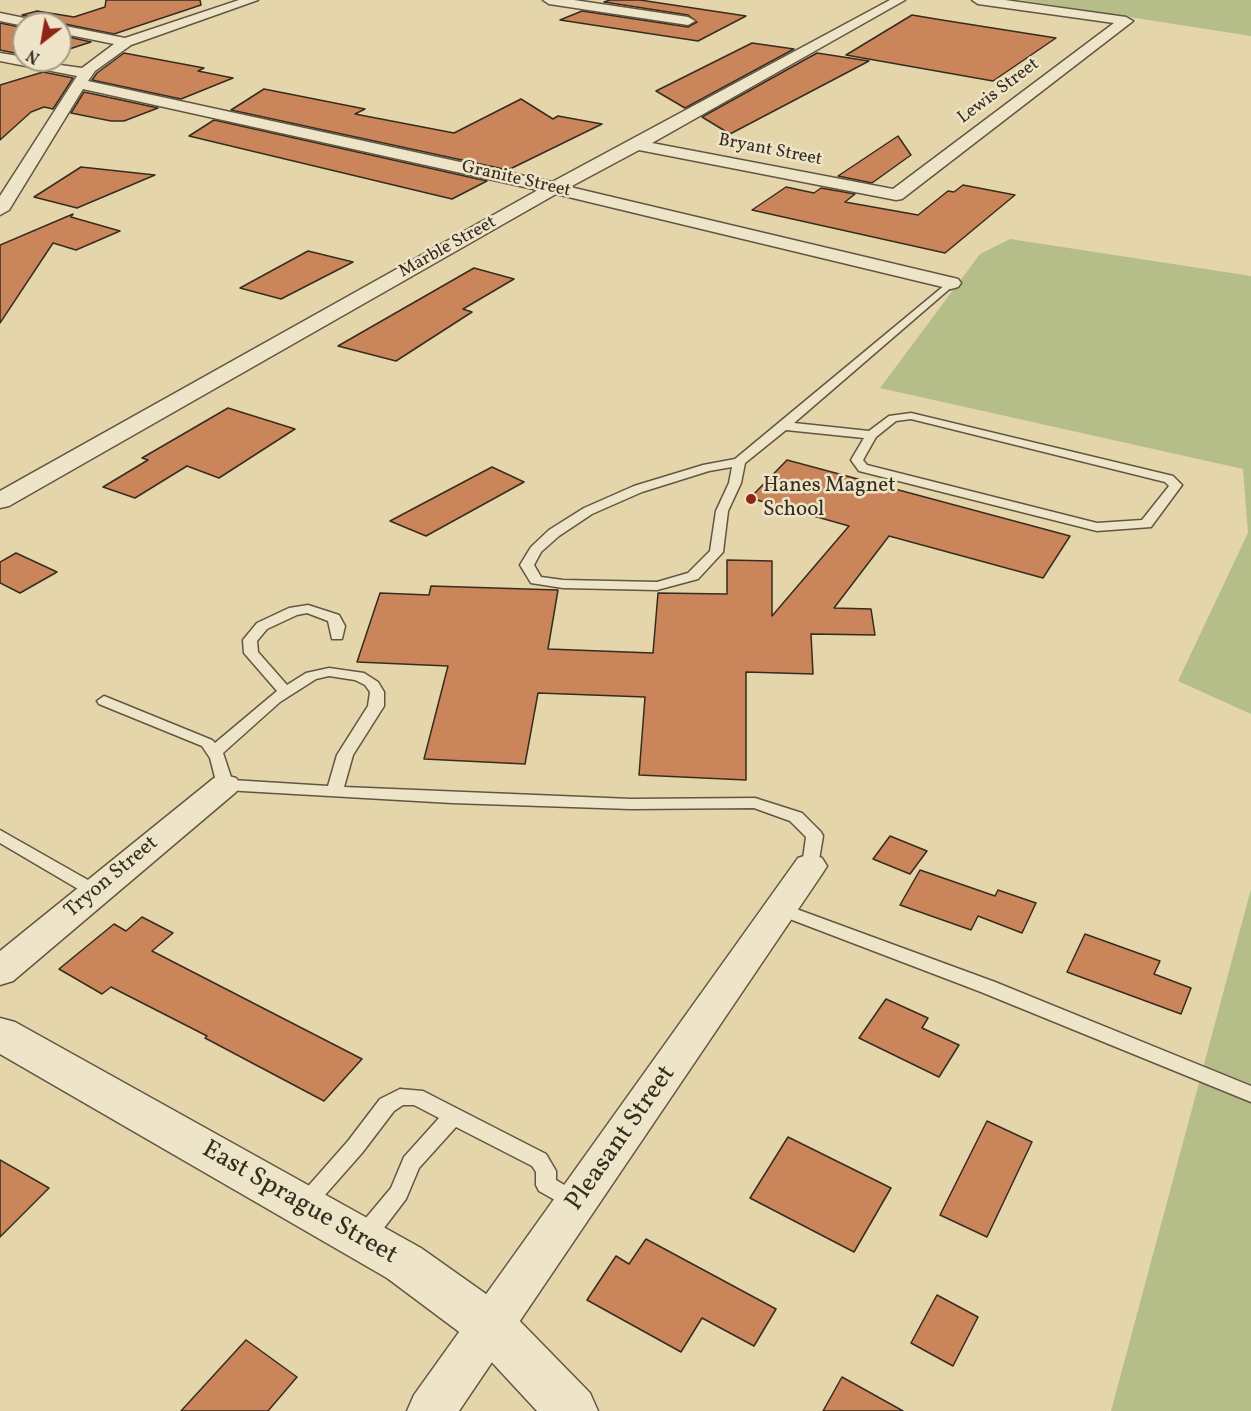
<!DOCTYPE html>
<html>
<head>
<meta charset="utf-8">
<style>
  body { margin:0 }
  #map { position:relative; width:1251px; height:1411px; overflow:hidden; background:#e5d5ab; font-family:Vollkorn,serif }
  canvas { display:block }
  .north { position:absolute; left:12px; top:12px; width:60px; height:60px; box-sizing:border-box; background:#eee4c8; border:2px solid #a59a85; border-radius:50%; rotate:211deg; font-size:16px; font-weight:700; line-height:24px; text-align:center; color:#372c20 }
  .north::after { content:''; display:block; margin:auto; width:21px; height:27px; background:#8f2418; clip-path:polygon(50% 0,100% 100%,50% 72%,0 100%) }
</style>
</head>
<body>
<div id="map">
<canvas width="1251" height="1411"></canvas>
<div class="north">N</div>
</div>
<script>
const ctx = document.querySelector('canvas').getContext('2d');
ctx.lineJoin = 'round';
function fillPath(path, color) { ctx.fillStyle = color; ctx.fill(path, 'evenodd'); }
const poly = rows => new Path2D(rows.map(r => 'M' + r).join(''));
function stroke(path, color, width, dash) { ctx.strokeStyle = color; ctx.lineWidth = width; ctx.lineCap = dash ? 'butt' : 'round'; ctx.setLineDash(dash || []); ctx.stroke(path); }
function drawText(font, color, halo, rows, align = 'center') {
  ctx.font = font + ' Vollkorn,serif'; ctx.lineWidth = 5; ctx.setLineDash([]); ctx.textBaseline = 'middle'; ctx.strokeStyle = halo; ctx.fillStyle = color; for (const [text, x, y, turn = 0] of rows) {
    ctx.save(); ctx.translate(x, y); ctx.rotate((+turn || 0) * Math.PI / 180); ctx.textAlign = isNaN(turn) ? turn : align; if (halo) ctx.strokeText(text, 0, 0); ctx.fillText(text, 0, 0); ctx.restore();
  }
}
const green = poly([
  [1020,0,1251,0,1251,36],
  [1010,239,1251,276,1251,714,1178,681,1248,533,1243,469,880,388,980,254],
  [1251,889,1251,1411,1111,1411]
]);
const building = poly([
  [106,0,200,0,201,5,114,34,60,23,43,24,39,19,22,15,37,11,74,17,105,7,106,0],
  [610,0,640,0,746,16,698,41,560,20,582,11,688,27,697,22,688,15,604,2,610,0],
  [912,15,942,20,1056,38,993,81,846,55,912,15],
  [0,23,24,28,24,55,0,50,0,23],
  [60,35,91,42,60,52,60,35],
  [752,43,794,49,685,108,656,91,752,43],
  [124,53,204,68,198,71,233,78,181,99,92,80,97,73,124,53],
  [817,53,869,61,730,134,702,117,817,53],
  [43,72,73,78,53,109,44,107,31,112,0,140,0,85,43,72],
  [264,89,365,109,355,114,454,133,521,99,553,119,558,116,602,124,508,170,231,110,264,89],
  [84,92,158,108,124,121,111,121,71,113,84,92],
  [214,120,487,181,452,199,189,136,214,120],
  [898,136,911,155,872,183,838,176,898,136],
  [81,167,155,175,77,208,34,197,81,167],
  [963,185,1015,195,945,253,752,210,786,187,814,193,821,188,855,194,845,202,918,215,948,191,954,192,963,185],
  [73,214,71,217,120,231,76,250,53,243,0,323,0,245,73,214],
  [308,251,353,262,281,299,240,288,308,251],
  [474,268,514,279,463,309,472,312,396,361,338,346,474,268],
  [228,408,295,429,219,478,187,466,135,498,103,487,148,460,142,458,228,408],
  [787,460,1070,536,1043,578,889,536,834,608,871,609,875,635,811,634,813,674,746,672,746,780,639,775,645,697,538,693,525,764,424,759,448,666,357,662,380,593,429,595,431,586,558,590,548,649,653,653,658,593,727,594,727,560,772,561,772,616,849,526,750,498,787,460],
  [492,467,524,482,426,536,390,521,492,467],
  [16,553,57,572,20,593,0,583,0,562,16,553],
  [890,836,927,851,910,874,873,859,890,836],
  [920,870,995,896,998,890,1036,903,1022,933,978,916,971,930,900,905,920,870],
  [142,917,173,933,152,951,362,1059,324,1101,205,1038,207,1036,111,987,102,994,59,969,114,924,126,931,142,917],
  [1085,934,1160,961,1154,974,1191,988,1181,1014,1067,972,1085,934],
  [886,999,928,1018,922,1028,959,1045,939,1077,859,1038,886,999],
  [987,1121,1032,1142,987,1237,940,1215,987,1121],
  [788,1137,891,1188,854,1252,750,1198,788,1137],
  [0,1160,49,1188,0,1237,0,1160],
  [646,1239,776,1309,754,1346,702,1318,681,1352,587,1300,616,1256,629,1264,646,1239],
  [937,1295,978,1317,953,1366,911,1343,937,1295],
  [246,1340,297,1377,268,1411,181,1411,246,1340],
  [842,1377,903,1411,823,1411,842,1377]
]);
const service = poly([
  [951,280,954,281,954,285,794,423,869,431,889,416,911,413,1173,476,1182,485,1151,527,1097,531,859,471,851,460,864,438,786,430,745,463,741,483,728,511,723,552,698,579,657,590,563,588,531,583,520,565,531,547,549,530,584,508,634,486,703,465,735,459,951,280],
  [911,419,1165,482,1169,486,1142,520,1097,523,867,465,863,460,876,437,896,421,911,419],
  [732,467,729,483,716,511,710,551,688,573,657,582,563,580,541,577,534,565,541,552,559,536,592,514,642,492,709,471,732,467],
  [308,605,339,615,345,626,342,639,332,639,328,621,307,613,297,615,267,629,257,641,258,652,287,685,306,673,329,668,364,673,378,682,384,692,384,706,353,755,344,787,631,799,755,798,802,813,821,832,823,836,818,866,816,870,804,870,802,866,806,837,790,821,754,808,631,809,452,803,225,790,217,785,210,758,202,746,99,704,97,701,104,696,109,698,212,740,215,743,277,691,244,653,243,640,257,623,289,608,308,605],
  [329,676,355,680,365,685,370,692,368,706,337,755,328,786,232,780,223,753,280,702,316,679,329,676],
  [0,830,102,888,105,892,102,896,90,896,0,843,0,830],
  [780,903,995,982,1251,1086,1251,1102,981,992,774,913,771,909,774,905,780,903],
  [400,1089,423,1091,546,1154,556,1171,556,1180,583,1196,587,1202,583,1208,576,1211,569,1208,539,1191,536,1185,536,1172,532,1166,456,1127,419,1168,406,1199,371,1245,363,1248,355,1245,352,1238,355,1231,391,1188,404,1157,439,1118,414,1105,403,1105,394,1111,362,1153,310,1212,303,1215,296,1212,292,1206,296,1200,348,1141,380,1099,400,1089]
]);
const minor = poly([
  [239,0,258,0,131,45,95,71,88,81,552,182,890,0,905,0,652,143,893,189,1114,23,978,4,972,0,1005,0,1126,17,1133,21,902,199,896,200,639,150,570,187,958,279,961,283,958,287,951,289,556,194,9,506,0,508,0,491,538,190,83,89,9,210,0,215,0,196,77,76,0,61,0,53,24,57,24,60,82,68,114,44,60,33,60,25,125,38,239,0],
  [543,0,574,0,688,17,695,21,688,25,549,4,543,0],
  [0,13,39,21,41,24,24,26,0,21,0,13],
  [225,775,236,778,241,785,236,792,13,981,0,985,0,951,214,778,225,775],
  [810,854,822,858,827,866,822,874,459,1411,407,1411,414,1395,798,858,810,854]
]);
const tertiary = poly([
  [0,1018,15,1022,421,1248,510,1311,590,1393,598,1411,537,1411,474,1343,387,1278,0,1054,0,1018]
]);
const markers = [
  [751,499,6,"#8f2418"]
];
const farStreetnames = [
  ["Lewis Street",999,92,-37],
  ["Bryant Street",770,151,11],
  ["Granite Street",516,180,13],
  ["Marble Street",448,248,-29]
];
const poiNames = [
  ["Hanes Magnet",763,487],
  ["School",763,511]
];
const streetNames = [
  ["Tryon Street",112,878,-40]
];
const nearStreetnames = [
  ["Pleasant Street",622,1139,-55],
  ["East Sprague Street",299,1204,30]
];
fillPath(green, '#b5bd89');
fillPath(building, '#ca855a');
stroke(building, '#372c20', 1.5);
stroke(service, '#625643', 3);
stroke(minor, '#625643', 3);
stroke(tertiary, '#625643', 3);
fillPath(service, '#eee4c8');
fillPath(minor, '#eee4c8');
fillPath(tertiary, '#eee4c8');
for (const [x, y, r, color] of markers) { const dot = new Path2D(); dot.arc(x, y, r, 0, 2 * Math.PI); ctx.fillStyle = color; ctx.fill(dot); stroke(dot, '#eee4c8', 2); }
drawText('18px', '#372c20', '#eee4c8', farStreetnames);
drawText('21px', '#372c20', '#eee4c8', poiNames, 'left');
drawText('21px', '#372c20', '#eee4c8', streetNames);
drawText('26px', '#372c20', '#eee4c8', nearStreetnames);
</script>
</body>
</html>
